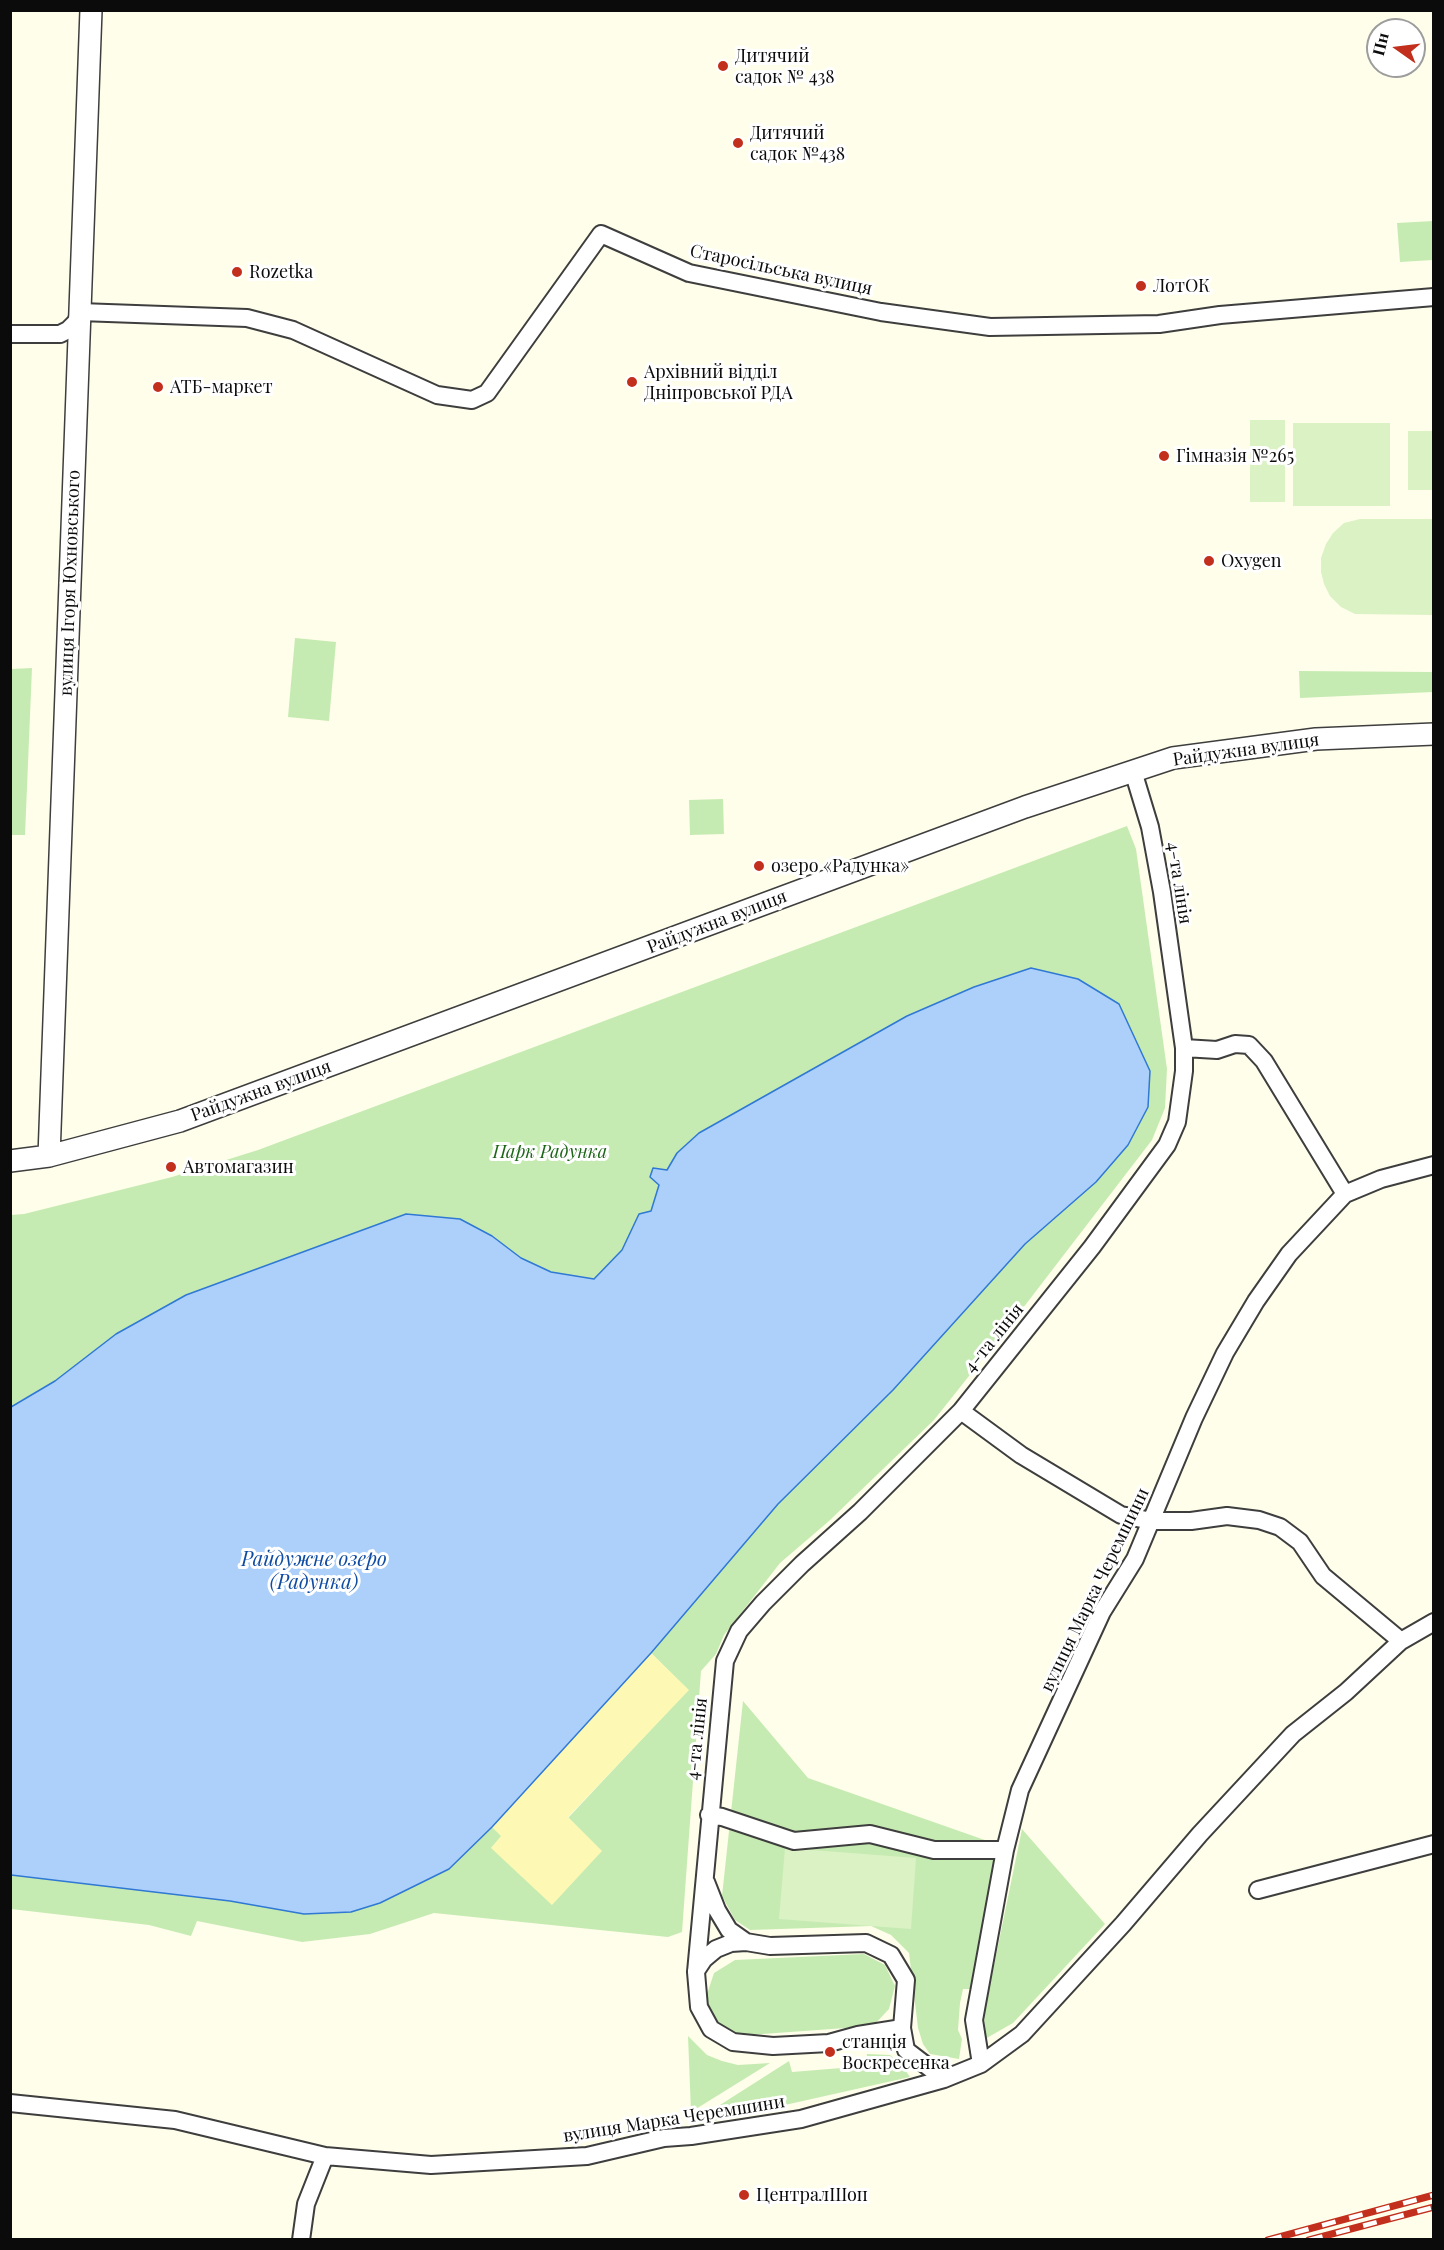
<!DOCTYPE html>
<html>
<head>
<meta charset="utf-8">
<style>
  body { margin:0 }
  #map { position:relative; width:1444px; height:2250px; overflow:hidden; background:#fffeea; font-family:"Playfair Display",serif }
  canvas { display:block }
  .frame { position:absolute; inset:0; border:12px solid #0b0b0b; pointer-events:none }
  .north { position:absolute; left:1366px; top:18px; width:60px; height:60px; box-sizing:border-box; background:#fff; border:2px solid #9d9d9d; border-radius:50%; rotate:284deg; font-size:16px; font-weight:700; line-height:24px; text-align:center; color:#0b0b0b }
  .north::after { content:''; display:block; margin:auto; width:21px; height:27px; background:#c2301d; clip-path:polygon(50% 0,100% 100%,50% 72%,0 100%) }
</style>
</head>
<body>
<div id="map">
<canvas width="1444" height="2250"></canvas>
<div class="frame"></div>
<div class="north">Пн</div>
</div>
<script>
const ctx = document.querySelector('canvas').getContext('2d');
ctx.lineJoin = 'round';
function fillPath(path, color) { ctx.fillStyle = color; ctx.fill(path, 'evenodd'); }
const poly = rows => new Path2D(rows.map(r => 'M' + r).join(''));
function stroke(path, color, width, dash) { ctx.strokeStyle = color; ctx.lineWidth = width; ctx.lineCap = dash ? 'butt' : 'round'; ctx.setLineDash(dash || []); ctx.stroke(path); }
function drawText(font, color, halo, rows, align = 'center') {
  ctx.font = font + ' "Playfair Display",serif'; ctx.lineWidth = 6; ctx.setLineDash([]); ctx.textBaseline = 'middle'; ctx.strokeStyle = halo; ctx.fillStyle = color; for (const [text, x, y, turn = 0] of rows) {
    ctx.save(); ctx.translate(x, y); ctx.rotate((+turn || 0) * Math.PI / 180); ctx.textAlign = isNaN(turn) ? turn : align; if (halo) ctx.strokeText(text, 0, 0); ctx.fillText(text, 0, 0); ctx.restore();
  }
}
const green = poly([
  [1433,221,1433,260,1400,262,1397,223],
  [295,638,336,642,329,721,288,717],
  [32,668,25,835,11,835,11,669],
  [1299,671,1433,672,1433,692,1300,698],
  [723,799,724,834,690,835,689,800],
  [1127,826,1136,849,1167,1069,1165,1108,1152,1140,1023,1308,934,1420,829,1521,780,1563,724,1635,716,1654,701,1671,682,1932,668,1937,434,1913,370,1934,302,1942,197,1921,191,1936,149,1925,11,1909,11,1875,230,1901,304,1914,351,1912,380,1903,449,1869,492,1827,502,1836,491,1848,568,1818,688,1690,651,1653,778,1504,893,1390,1025,1244,1096,1182,907,1016,699,1133,677,1153,659,1185,651,1211,639,1215,622,1250,594,1279,551,1272,521,1258,492,1236,279,1262,186,1295,116,1334,55,1381,11,1406,11,1215,24,1214,172,1177,258,1150],
  [743,1701,808,1778,999,1845,970,1989,963,1989,960,2003,958,2030,962,2039,959,2059,930,2054,923,2044,918,2028,909,1953,891,1935,871,1926,750,1930,735,1920,722,1896],
  [1022,1829,1105,1924,1013,2023,985,2039,984,2014],
  [864,1954,885,1965,895,1986,889,2009,873,2026,735,2036,714,2022,706,1997,714,1973,735,1960],
  [688,2036,707,2055,722,2061,738,2065,770,2063,691,2112],
  [867,2054,890,2055,901,2064,910,2077,700,2124,698,2119,789,2061,792,2072,866,2066]
]);
const sand = poly([
  [651,1653,689,1690,568,1817,602,1851,552,1905,491,1848,501,1836,492,1827]
]);
const pitch = poly([
  [1250,420,1285,420,1285,502,1250,502],
  [1293,423,1390,423,1390,506,1293,506],
  [1408,431,1433,431,1433,490,1408,490],
  [1360,519,1433,519,1433,615,1355,614,1341,607,1330,596,1324,584,1321,572,1321,558,1326,544,1333,533,1344,523],
  [785,1848,916,1858,911,1929,779,1919]
]);
const water = poly([
  [1031,968,1078,979,1119,1004,1150,1071,1148,1107,1128,1145,1096,1182,1025,1244,893,1390,778,1504,651,1653,492,1827,449,1869,380,1903,351,1912,304,1914,230,1901,11,1875,11,1407,55,1381,116,1334,186,1295,406,1214,460,1219,492,1236,521,1258,551,1272,594,1279,622,1250,639,1214,651,1211,659,1185,650,1177,653,1168,667,1170,677,1153,699,1133,907,1016,974,987,1031,968]
]);
const minor = poly([
  [10,334,60,334,68,330,76,322,80,312,247,318,293,330,437,395,472,400,487,393,601,234,689,273,881,312,990,327,1159,324,1220,315,1434,297],
  [1184,1048,1217,1050,1235,1044,1249,1045,1264,1061,1345,1194],
  [961,1411,1021,1455,1121,1515,1152,1521,1191,1521,1227,1516,1259,1520,1280,1527,1300,1542,1323,1576,1401,1641],
  [709,1815,722,1817,794,1841,870,1834,934,1850,1005,1850],
  [706,1882,717,1910,729,1930,746,1942],
  [1258,1890,1434,1844],
  [696,1971,704,1959,716,1949,731,1943,746,1942,770,1946,866,1943,891,1955,906,1980,902,2028,906,2050,944,2079],
  [902,2028,858,2035,829,2043,773,2046,733,2042,711,2029,699,2007,696,1972,725,1661,739,1631,763,1603,802,1564,860,1512,961,1411,1092,1247,1167,1145,1177,1122,1184,1071,1184,1048,1162,892,1150,827,1133,771],
  [981,2064,974,2020,1005,1850,1020,1790,1102,1612,1135,1559,1194,1418,1225,1353,1256,1301,1289,1254,1345,1194,1381,1179,1434,1165],
  [10,2103,175,2120,325,2156,431,2165,587,2156,664,2138,691,2136,801,2119,944,2079,981,2064,1022,2034,1123,1924,1200,1834,1293,1734,1346,1692,1401,1641,1434,1622],
  [301,2240,306,2204,325,2156]
]);
const tertiary = poly([
  [49,1156,91,10],
  [10,1161,49,1156,180,1121,1025,807,1173,758,1316,739,1434,734]
]);
const rail = poly([
  [1268,2240,1434,2195],
  [1309,2240,1434,2207]
]);
const markers = [
  [723,66,6,"#c2301d"],
  [738,143,6,"#c2301d"],
  [237,272,6,"#c2301d"],
  [1141,286,6,"#c2301d"],
  [632,382,6,"#c2301d"],
  [158,387,6,"#c2301d"],
  [1164,456,6,"#c2301d"],
  [1209,561,6,"#c2301d"],
  [759,866,6,"#c2301d"],
  [171,1167,6,"#c2301d"],
  [830,2052,6,"#c2301d"],
  [744,2195,6,"#c2301d"]
];
const poiNames = [
  ["Дитячий",735,56],
  ["садок № 438",735,77],
  ["Дитячий",750,133],
  ["садок №438",750,154],
  ["Rozetka",249,272],
  ["ЛотОК",1153,286],
  ["Архівний відділ",644,372],
  ["Дніпровської РДА",644,393],
  ["АТБ-маркет",170,387],
  ["Гімназія №265",1176,456],
  ["Oxygen",1221,561],
  ["озеро «Радунка»",771,866],
  ["Автомагазин",183,1167],
  ["станція",842,2042],
  ["Воскресенка",842,2063],
  ["ЦентралШоп",756,2195]
];
const streetNames = [
  ["Старосільська вулиця",781,270,12],
  ["вулиця Ігоря Юхновського",70,583,-88],
  ["Райдужна вулиця",1246,750,-8],
  ["4-та лінія",1179,883,81],
  ["Райдужна вулиця",717,922,-21],
  ["Райдужна вулиця",261,1091,-20],
  ["4-та лінія",994,1338,-51],
  ["вулиця Марка Черемшини",1095,1590,-64],
  ["4-та лінія",697,1739,-84],
  ["вулиця Марка Черемшини",674,2119,-9]
];
const parkNames = [
  ["Парк Радунка",550,1152]
];
const waterNames = [
  ["Райдужне озеро",314,1560],
  ["(Радунка)",314,1583]
];
fillPath(green, '#c6ebb2');
fillPath(sand, '#fdf9b4');
fillPath(pitch, '#dbf2c4');
fillPath(water, '#acd0f9');
stroke(water, '#2f78d4', 1.5);
stroke(minor, '#3e3e3e', 20);
stroke(tertiary, '#3e3e3e', 24);
stroke(minor, '#fff', 16);
stroke(tertiary, '#fff', 21);
stroke(rail, '#c2301d', 7);
stroke(rail, '#fff', 4.5, [14]);
for (const [x, y, r, color] of markers) { const dot = new Path2D(); dot.arc(x, y, r, 0, 2 * Math.PI); ctx.fillStyle = color; ctx.fill(dot); stroke(dot, '#fff', 2); }
drawText('18px', '#0b0b0b', '#fff', poiNames, 'left');
drawText('18px', '#0b0b0b', '#fff', streetNames);
drawText('italic 18px', '#1d6619', '#fff', parkNames);
drawText('italic 20px', '#0f4ba2', '#fff', waterNames);
</script>
</body>
</html>
